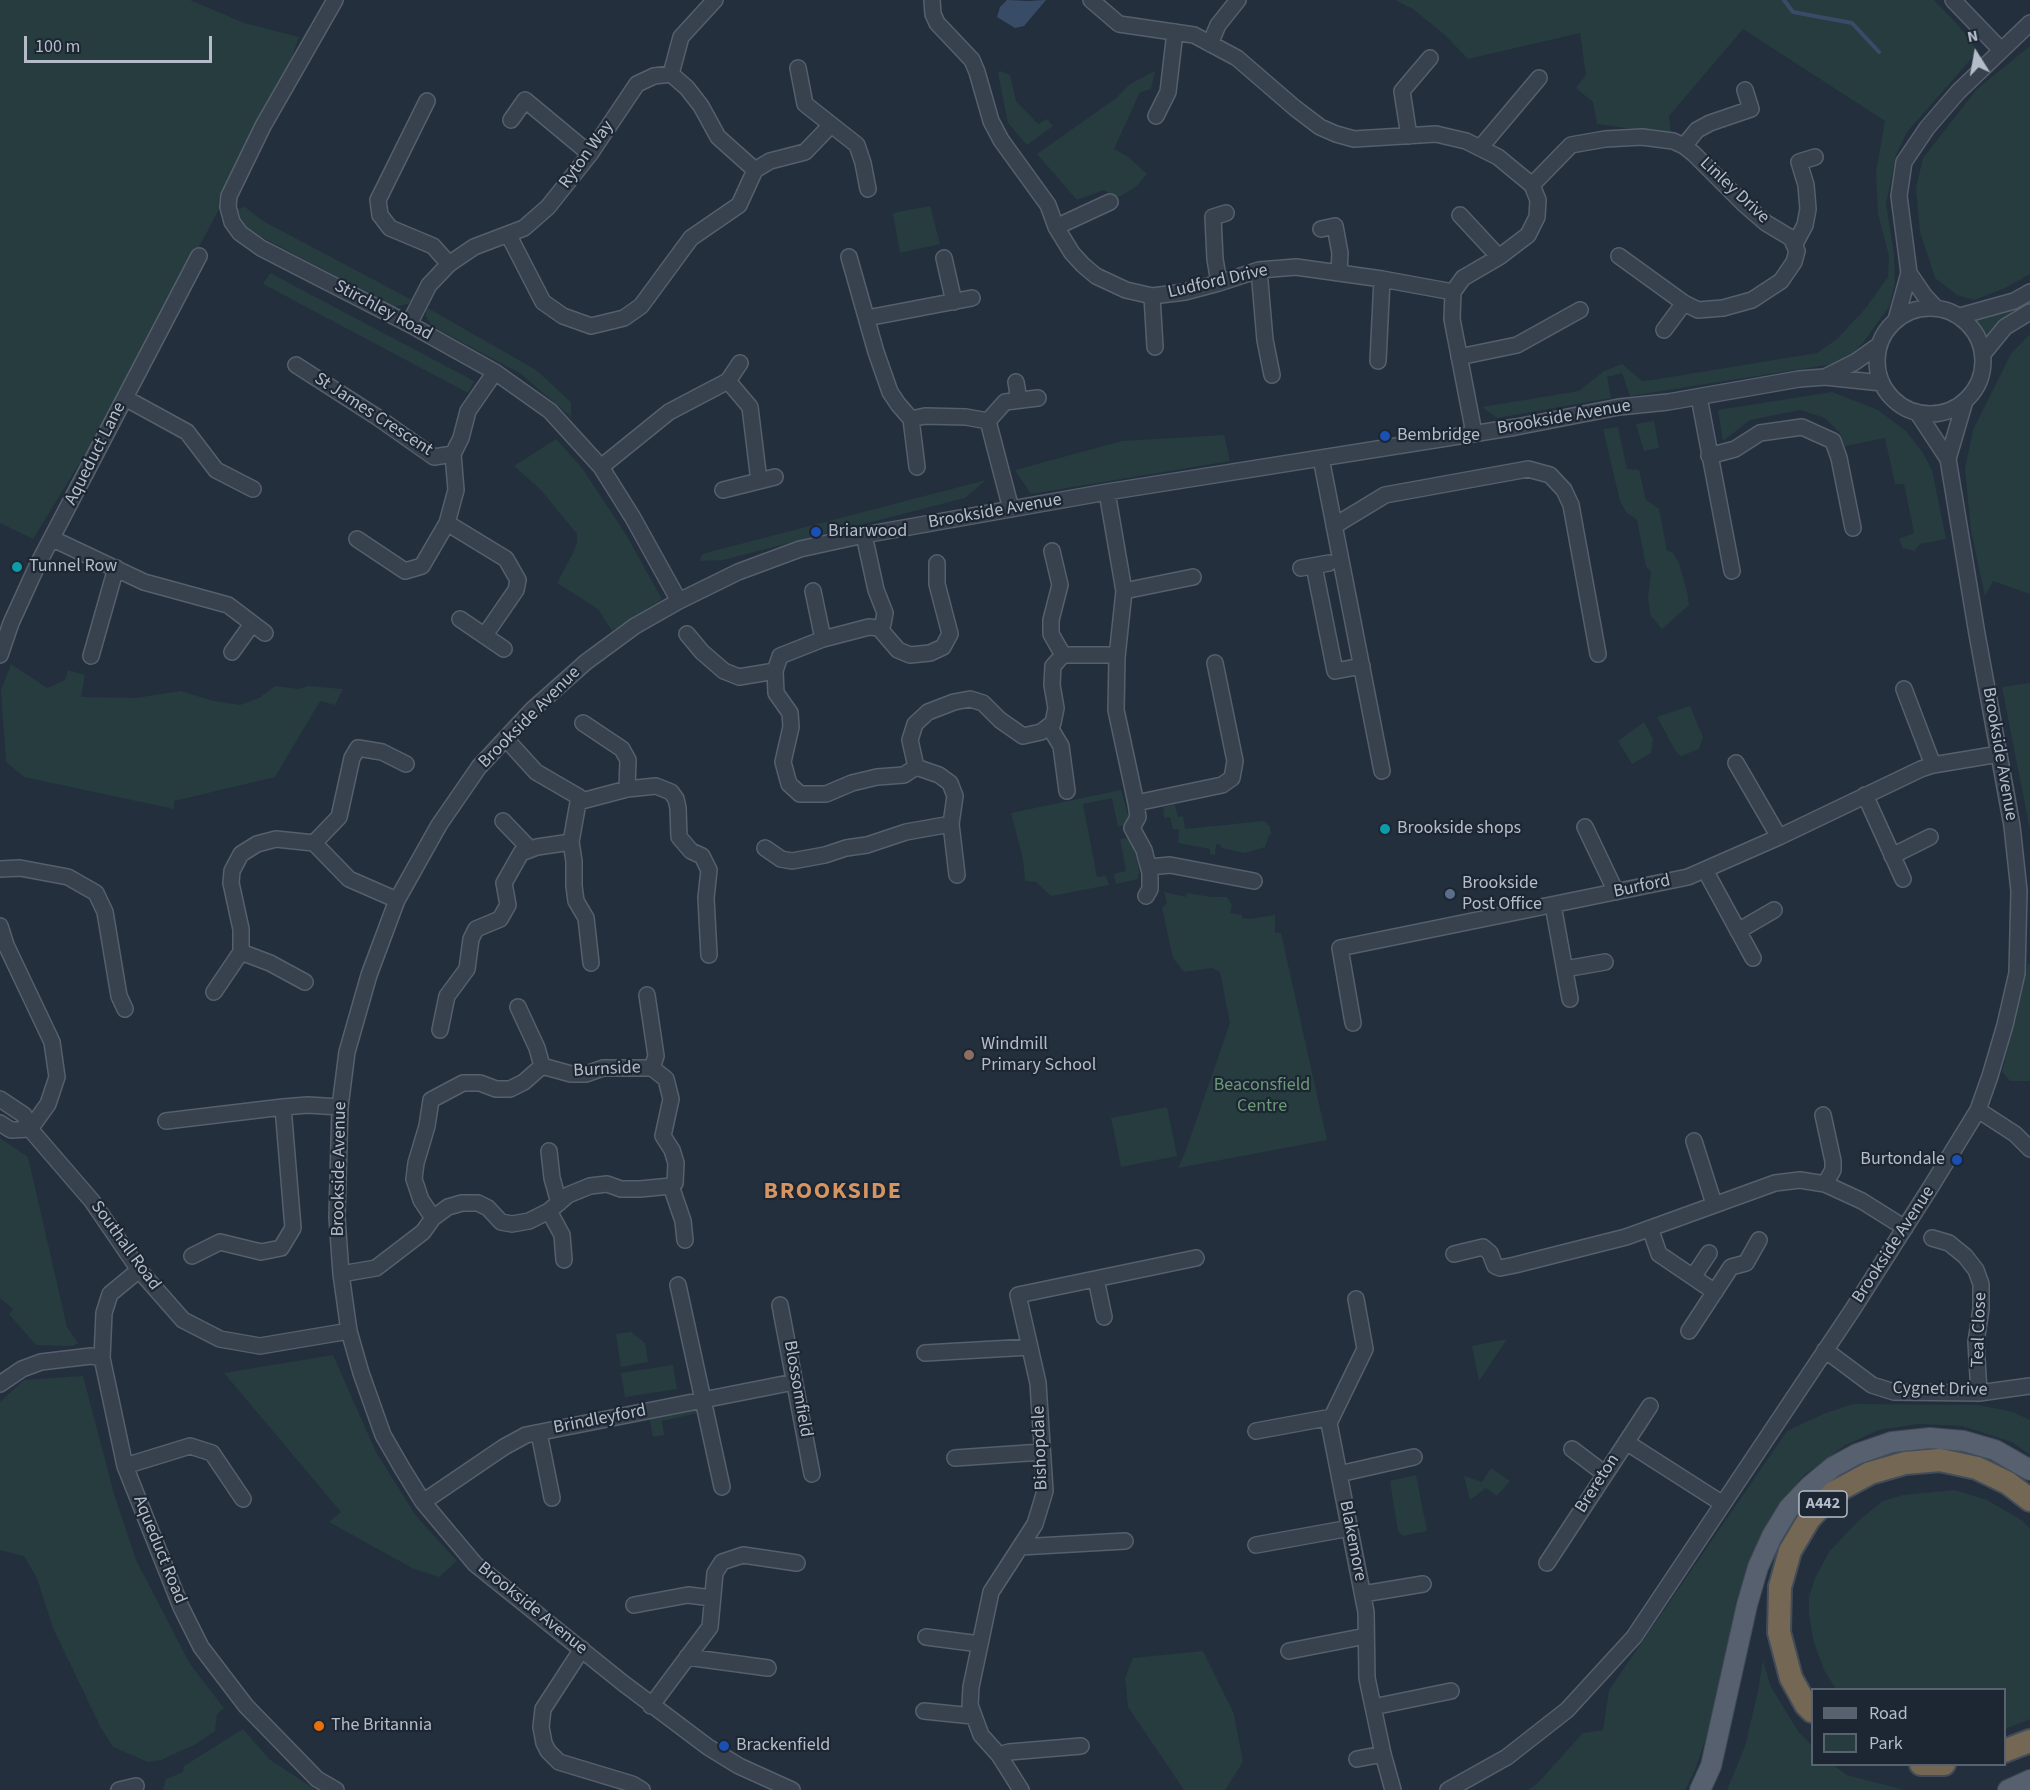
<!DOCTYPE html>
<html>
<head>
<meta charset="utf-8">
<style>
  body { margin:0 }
  #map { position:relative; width:2030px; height:1790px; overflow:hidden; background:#242f3e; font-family:"Source Sans 3",sans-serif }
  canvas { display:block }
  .legend { position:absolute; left:1811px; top:1688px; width:195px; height:78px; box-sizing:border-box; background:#1d2633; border:2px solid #59626f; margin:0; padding:8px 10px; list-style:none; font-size:18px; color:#b4bcc9 }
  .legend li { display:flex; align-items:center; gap:12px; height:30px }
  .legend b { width:30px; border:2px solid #59626f }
  .north { position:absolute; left:1946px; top:24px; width:60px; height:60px; -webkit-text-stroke:4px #1d2633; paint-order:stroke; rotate:349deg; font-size:16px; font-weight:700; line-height:24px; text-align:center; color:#b4bcc9 }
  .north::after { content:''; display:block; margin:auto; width:21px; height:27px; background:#b4bcc9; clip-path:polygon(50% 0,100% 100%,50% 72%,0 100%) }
  .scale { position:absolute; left:24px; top:36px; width:188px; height:27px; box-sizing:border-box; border:3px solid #b4bcc9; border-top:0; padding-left:8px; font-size:18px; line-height:21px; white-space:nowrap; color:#b4bcc9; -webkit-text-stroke:4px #1d2633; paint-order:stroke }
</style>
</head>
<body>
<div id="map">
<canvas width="2030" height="1790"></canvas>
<ul class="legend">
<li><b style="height:8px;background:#56606e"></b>Road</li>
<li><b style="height:16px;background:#263c3f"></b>Park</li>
</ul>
<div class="north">N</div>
<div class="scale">100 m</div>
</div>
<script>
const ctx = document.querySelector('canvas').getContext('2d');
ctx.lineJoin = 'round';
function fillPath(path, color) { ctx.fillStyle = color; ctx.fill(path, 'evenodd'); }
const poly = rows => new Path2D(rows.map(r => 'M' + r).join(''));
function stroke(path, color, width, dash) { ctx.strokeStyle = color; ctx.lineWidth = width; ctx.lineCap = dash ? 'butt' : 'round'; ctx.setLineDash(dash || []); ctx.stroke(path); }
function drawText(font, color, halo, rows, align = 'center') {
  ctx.font = font + ' "Source Sans 3",sans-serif'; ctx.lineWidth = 4.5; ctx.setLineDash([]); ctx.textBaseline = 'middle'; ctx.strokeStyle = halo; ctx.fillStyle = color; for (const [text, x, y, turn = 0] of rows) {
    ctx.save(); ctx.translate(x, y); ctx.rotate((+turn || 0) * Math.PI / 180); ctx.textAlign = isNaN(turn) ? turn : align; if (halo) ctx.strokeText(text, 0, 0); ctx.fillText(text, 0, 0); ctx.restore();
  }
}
const green = poly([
  [0,0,190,0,244,23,299,37,285,77,251,148,122,394,33,539,0,523],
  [1395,0,1934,0,1957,24,1978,51,1907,132,1896,155,1886,204,1894,254,1895,284,1889,307,1862,344,1846,359,1833,364,1630,396,1622,373,1607,377,1611,398,1497,418,1482,407,1579,391,1604,371,1622,364,1642,381,1652,380,1817,353,1837,339,1865,309,1888,277,1889,256,1878,214,1876,172,1885,121,1743,29,1669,116,1671,134,1597,124,1593,102,1576,88,1586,75,1580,33,1468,59,1445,35,1413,9],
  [2030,46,2030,274,2005,288,1974,300,1957,295,1935,278,1920,232,1916,188,1923,158,1977,89],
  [1000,71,1010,75,1016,101,1038,124,1047,119,1053,126,1027,145,1008,123,998,73],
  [1155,71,1151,89,1140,92,1114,149,1127,156,1147,174,1137,186,1117,198,1104,190,1077,200,1037,154,1115,99,1130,84],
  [930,206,940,244,900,253,893,213],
  [245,207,263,221,412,300,408,304,394,307,256,234,245,227,239,217,237,209],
  [270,273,474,381,468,393,263,284],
  [2030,297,2030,306,1987,340,1973,320,2007,309],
  [426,307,536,370,571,402,571,417,521,374,432,326,426,317],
  [2030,334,2030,594,1993,581,1985,596,1971,531,1965,469,1973,430,2011,354],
  [1832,392,1878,410,1906,431,1923,453,1932,470,1946,539,1920,544,1914,551,1903,548,1899,539,1914,533,1904,484,1895,484,1885,438,1845,446,1839,432,1825,418,1800,410,1750,420,1723,441,1718,410],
  [1654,421,1659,448,1644,451,1636,424],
  [1618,427,1627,469,1639,470,1646,500,1659,509,1667,551,1672,552,1679,563,1687,592,1689,605,1662,629,1651,616,1648,598,1651,572,1646,566,1637,520,1626,512,1620,501,1603,429],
  [1224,435,1230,461,1031,494,1015,470,1122,441],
  [556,439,582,468,625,533,662,599,612,631,598,609,557,583,573,553,577,542,577,534,540,489,514,466],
  [986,480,965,498,723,560,700,561,702,554],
  [11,664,47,688,65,680,68,670,85,675,81,697,135,698,180,691,214,701,240,705,259,698,275,686,299,689,308,686,343,689,335,705,320,701,275,777,174,801,174,809,24,777,6,762,1,690],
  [2030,683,2030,830,2002,687],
  [1690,706,1703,737,1699,749,1681,756,1675,750,1657,717],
  [1644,722,1653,739,1651,753,1632,764,1618,741],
  [1121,790,1128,815,1130,817,1127,824,1118,827,1112,798,1083,804,1097,877,1106,876,1109,885,1051,896,1036,882,1025,881,1023,859,1011,813],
  [1175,805,1178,817,1183,816,1185,829,1264,821,1270,826,1271,835,1269,835,1265,847,1252,851,1245,853,1221,848,1221,845,1216,844,1215,855,1210,854,1210,849,1178,843,1179,829,1173,829,1170,817,1164,818,1163,807],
  [1127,838,1132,840,1136,848,1139,872,1138,879,1116,884,1114,874,1126,871,1120,839],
  [1164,892,1186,897,1187,893,1211,897,1227,897,1232,905,1230,913,1242,915,1242,918,1251,919,1275,915,1275,933,1281,933,1327,1140,1178,1168,1186,1150,1230,1023,1220,972,1212,968,1184,972,1173,958,1162,908,1167,903],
  [2028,964,2030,964,2030,1081,2010,1081,2002,1072],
  [1167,1107,1177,1156,1121,1167,1111,1118],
  [0,1138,28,1157,67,1327,78,1343,73,1346,36,1345,9,1314,13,1309,0,1298],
  [631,1332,645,1343,648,1362,621,1367,616,1334],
  [1507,1339,1479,1381,1472,1346],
  [333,1355,376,1452,416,1516,457,1561,439,1577,412,1568,329,1522,341,1512,224,1373],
  [673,1365,677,1389,625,1397,621,1373],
  [83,1376,114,1494,136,1560,190,1664,224,1708,217,1714,215,1731,194,1745,161,1760,148,1762,113,1747,101,1728,53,1628,37,1578,24,1556,0,1550,0,1402,24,1380],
  [690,1403,698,1413,662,1421,664,1435,653,1437,648,1411],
  [1853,1404,1978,1405,2013,1412,2030,1420,2030,1455,2012,1442,1962,1426,1918,1424,1879,1430,1844,1446,1804,1475,1772,1515,1746,1569,1707,1735,1695,1770,1685,1790,1528,1790,1537,1784,1583,1733,1603,1730,1609,1690,1787,1431,1823,1414],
  [1491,1468,1510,1481,1497,1496,1486,1488,1470,1500,1464,1476,1482,1482],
  [1416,1475,1427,1531,1403,1536,1398,1531,1390,1481],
  [1955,1490,1987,1500,2023,1521,2030,1529,2030,1719,2005,1729,2004,1690,1836,1689,1825,1672,1814,1643,1809,1615,1809,1597,1815,1578,1829,1552,1859,1520,1883,1501,1903,1495],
  [1203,1651,1234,1714,1243,1762,1225,1790,1184,1790,1128,1707,1125,1678,1133,1658],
  [1763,1661,1771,1687,1798,1731,1812,1746,1812,1764,1833,1765,1847,1775,1904,1790,1727,1790,1745,1746,1758,1691],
  [243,1729,269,1759,316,1790,163,1790,166,1779,183,1772,184,1766]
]);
const water = poly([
  [1007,0,1028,1,1046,0,1024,26,1015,28,997,17,1000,7]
]);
const stream = poly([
  [1784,0,1793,12,1852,23,1879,52]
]);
const minor = poly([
  [335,0,263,126,229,196,228,207,232,222,240,233,261,248,409,324,495,372,550,411,601,467,633,518,679,601],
  [932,0,933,14,937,23,972,60,977,72,991,121,1001,140,1048,205,1056,227,1072,253,1083,265,1096,276,1126,290,1152,296,1185,292,1219,283,1259,270,1296,267,1382,279,1453,292],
  [1091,0,1119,24,1194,35,1237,58,1295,108,1320,127,1336,134,1354,139,1436,134,1466,141,1498,157,1532,185,1538,200,1537,217,1528,235,1499,257,1463,278,1453,292,1452,319,1474,433],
  [1953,0,2001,50],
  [1210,44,1218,25,1238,0],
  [798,68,805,104,857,145,863,163,868,189],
  [671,74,681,37,715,0],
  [427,101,378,200,380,215,390,228,433,246,449,264],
  [1156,116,1168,92,1175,32],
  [511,120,525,100,590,154],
  [1409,136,1402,91,1430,58],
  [1684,146,1697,130,1710,123,1751,109,1745,90],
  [1480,148,1539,78],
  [1532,185,1571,145,1605,139,1642,137,1673,141,1684,146,1694,154,1744,204,1766,223,1791,238,1797,251,1794,262,1781,281,1752,300,1723,308,1698,310,1684,303,1619,256],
  [1460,215,1499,257],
  [1056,227,1110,202],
  [1321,229,1335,226,1340,253,1339,273],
  [508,234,543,302,563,316,591,326,624,318,641,306,691,238,739,205,755,170,770,161,805,152,831,125],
  [1795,244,1805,225,1808,209,1806,185,1799,162,1815,157],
  [849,257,876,352,890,392,898,404,911,419],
  [944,258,954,302],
  [1259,270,1265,340,1272,375],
  [1219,283,1215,259,1213,217,1226,213],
  [1152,296,1155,347],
  '1877 361a53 53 0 1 1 106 0a53 53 0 1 1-106 0Z',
  [1936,308,1924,295,1909,273,1899,196,1904,162,1927,128,1958,92,2030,23],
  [1960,316,2014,301,2030,292],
  [867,318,972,298],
  [1896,320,1909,273],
  [409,324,429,285,449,264,474,247,524,228,548,207,590,154,637,84,654,76,671,74,687,88,701,106,718,137,755,170],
  [1664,330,1684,303],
  [1983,354,2005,327,2030,312],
  [1459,357,1517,345,1580,310],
  [1378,361,1382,279],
  [296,365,377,417,434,457,453,454,461,438,468,411,495,372],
  [1825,377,1855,362,1879,345],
  [1016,382,1019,400],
  [1699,397,1732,571],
  [125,398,187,432,216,470,253,489],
  [1917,412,1948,459],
  [988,421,1005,402,1038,398],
  [1709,456,1735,449,1760,433,1802,427,1833,441,1839,458,1853,528],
  [1321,458,1382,771],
  [601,467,669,412,728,381,740,363],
  [917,467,911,419,925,416,966,417,988,421,1011,509],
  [759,481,775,477],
  [723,490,759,481,750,407,728,381],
  [1107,492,1124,591,1117,657,1116,710,1136,803,1138,817,1132,828,1144,850,1150,873,1150,889,1146,896],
  [447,523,506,559,518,580,516,590,485,635],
  [1334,526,1385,495,1528,469,1550,475,1564,490,1571,505,1598,654],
  [864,535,876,590,885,613,883,624,879,628,869,627,823,639,780,656,775,671,776,693,790,713,791,727,783,762,789,784,800,794,826,794,852,783,877,777,904,775,916,767,910,740,915,724,928,712,954,702,970,699,983,703,1000,720,1023,736,1041,732,1053,723,1056,708,1052,685,1053,666,1063,655,1051,634,1051,620,1060,585,1052,551],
  [53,539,144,582,228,605,265,633],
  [357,539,405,571,422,566,447,523,456,490,453,454],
  [1314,566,1335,671,1362,666],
  [1301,568,1329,563],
  [813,591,823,639],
  [1124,591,1193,577],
  [460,619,504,649],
  [879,628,898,650,910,655,930,653,943,647,950,634,937,584,937,563],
  [687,634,702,652,724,671,739,677,775,671],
  [232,652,252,624],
  [0,655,11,623,37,566,199,256],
  [1063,655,1110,655,1117,657],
  [91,656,116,568],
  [1904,689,1933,765],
  [583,723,622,749,628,760,627,789],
  [1049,726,1061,746,1067,791],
  [506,739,536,772,579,797,571,842,574,861,574,886,576,901,586,918,591,963],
  [1736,763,1779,837],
  [916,767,939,775,950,783,955,796,951,824,957,875],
  [1865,795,1903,879],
  [578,802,627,789,656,786,671,792,676,799,678,808,679,837,691,851,702,856,709,870,706,898,709,955],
  [1136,803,1222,785,1232,778,1235,761,1215,663],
  [503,821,530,849],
  [1585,827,1616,892],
  [314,843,349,879,397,900],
  [765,848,781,859,792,861,825,855,846,848,867,845,906,832,951,824],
  [1892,856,1930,837],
  [1149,867,1170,865,1254,881],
  [0,869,20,868,68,877,96,893,105,912,119,996,125,1009],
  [1705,870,1753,958],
  [1553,905,1570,999],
  [0,926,6,945,52,1042,57,1077,48,1104,30,1129],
  [1738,931,1774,910],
  [241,952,270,963,305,982],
  [1565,969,1605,962],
  [214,992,241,952,241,929,231,883,232,871,241,854,257,844,276,839,314,843,339,817,352,758,358,748,382,752,406,764],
  [647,995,656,1056,652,1068],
  [518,1007,537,1048,542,1066],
  [1353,1023,1340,948,1688,877,1779,837,1921,769,1933,765,1999,754],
  [440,1030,447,996,467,969,471,939,476,929,500,919,508,905,504,883,521,853,537,847,571,842],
  [0,1099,24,1115,30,1129,92,1201,139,1270,183,1320,220,1339,260,1346,349,1331],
  [1978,1110,2015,1134,2030,1149],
  [1823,1115,1833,1161,1833,1170,1825,1184],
  [166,1121,283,1107,308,1105,340,1107],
  [0,1123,11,1130,30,1129],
  [1694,1141,1714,1204],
  [549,1151,552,1178,559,1203],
  [671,1186,683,1221,685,1240],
  [549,1211,562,1235,564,1260],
  [1650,1228,1659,1254,1715,1292],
  [1932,1238,1949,1243,1965,1256,1976,1270,1981,1284,1981,1309,1976,1342,1979,1393],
  [1454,1254,1483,1247,1490,1253,1495,1266,1500,1268,1515,1265,1626,1237,1775,1183,1800,1180,1825,1184,1862,1201,1905,1228],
  [192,1256,220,1242,261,1252,281,1248,293,1228,283,1107],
  [139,1270,110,1294,104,1313,102,1358,125,1466,181,1607,201,1647,246,1706,317,1779,336,1790],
  [341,1274,376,1268,423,1232,433,1218,448,1207,462,1203,478,1203,488,1208,501,1222,512,1224,529,1221,549,1211,568,1195,590,1186,607,1184,621,1189,640,1189,671,1186,675,1183,676,1163,672,1150,663,1136,671,1099,666,1079,652,1068,603,1068,586,1074,571,1074,542,1066,524,1082,510,1089,496,1089,480,1083,463,1083,431,1100,427,1126,416,1163,414,1179,421,1200,433,1218],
  [1693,1277,1709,1253],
  [1096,1279,1104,1317],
  [678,1285,722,1487],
  [1356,1299,1365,1349,1329,1423,1366,1612,1367,1678,1383,1754,1393,1790],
  [780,1305,812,1474],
  [1689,1331,1731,1267,1746,1263,1759,1240],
  [1825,1350,1872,1385,1894,1392,1979,1393,2030,1386],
  [925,1353,1030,1347],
  [0,1384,22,1369,41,1362,91,1356,102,1358],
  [1256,1431,1332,1417],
  [539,1433,552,1498],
  [1626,1442,1723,1504],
  [1572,1449,1605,1474],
  [955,1458,1042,1452],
  [125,1466,190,1446,212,1453,243,1499],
  [1339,1474,1414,1457],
  [423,1502,504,1447,526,1435,794,1382],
  [1256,1545,1350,1528],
  [1020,1547,1125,1541],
  [1547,1563,1650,1406],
  [1363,1594,1423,1584],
  [634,1605,688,1595,712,1598],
  [926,1637,980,1644],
  [582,1649,543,1709,541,1727,544,1743,548,1751,559,1762,632,1784,642,1790],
  [1289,1651,1366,1636],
  [687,1657,768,1668],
  [651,1706,710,1627,715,1573,722,1562,743,1555,797,1563],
  [1373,1707,1451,1691],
  [924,1711,973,1716],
  [999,1755,1009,1752,1081,1746],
  [1357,1759,1383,1754],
  [119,1790,136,1786],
  [792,1790,739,1766,708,1747,623,1683,475,1564,423,1502,402,1468,383,1435,361,1373,349,1331,341,1274,337,1217,340,1107,347,1052,369,975,397,900,439,825,479,767,533,709,586,662,635,626,679,601,738,572,800,549,864,535,1107,492,1516,427,1619,407,1668,402,1799,379,1825,377,1882,383],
  [1021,1790,999,1755,981,1735,970,1705,971,1687,991,1592,1035,1524,1045,1491,1038,1383,1018,1295,1196,1258],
  [1448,1790,1507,1757,1567,1710,1634,1637,1853,1309,1932,1185,1978,1110,1990,1076,2005,1025,2017,973,2019,891,2012,826,1977,634,1948,459,1965,401]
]);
const major = poly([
  [1700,1790,1711,1766,1747,1605,1758,1567,1772,1536,1789,1508,1810,1486,1833,1467,1857,1454,1892,1442,1930,1438,1964,1441,1995,1450,2030,1470],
  [2008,1790,2030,1780]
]);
const highway = poly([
  [1812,1711,1806,1705,1791,1678,1779,1632,1780,1587,1790,1551,1809,1519,1833,1493,1870,1473,1905,1463,1940,1460,1977,1468,2008,1483,2030,1500],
  [2004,1751,2030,1741],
  [1921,1764,1944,1764]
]);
const markers = [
  [1385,436,6,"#1a4fb4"],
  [816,532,6,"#1a4fb4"],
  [17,567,6,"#0f9aa8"],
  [1385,829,6,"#0f9aa8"],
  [1450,894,6,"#5c6f8a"],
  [969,1055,6,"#8d6e63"],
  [1957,1160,6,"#1a4fb4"],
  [319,1726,6,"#e8710a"],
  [724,1746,6,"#1a4fb4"]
];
const shields = [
  [1823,1504,48]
];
const shieldNames = [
  ["A442",1823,1504]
];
const streetNames = [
  ["Ryton Way",587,155,-54],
  ["Linley Drive",1734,191,43],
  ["Ludford Drive",1218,282,-13],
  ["Stirchley Road",383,311,28],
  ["St James Crescent",373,415,33],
  ["Brookside Avenue",1564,418,-10],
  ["Aqueduct Lane",96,454,-63],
  ["Brookside Avenue",995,512,-10],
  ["Brookside Avenue",530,718,-45],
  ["Brookside Avenue",1999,754,80],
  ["Burford",1642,887,-12],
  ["Burnside",607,1070,-3],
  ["Brookside Avenue",340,1169,-89],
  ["Brookside Avenue",1894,1245,-57],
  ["Southall Road",125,1246,54],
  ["Teal Close",1980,1330,-88],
  ["Blossomfield",797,1389,80],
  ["Cygnet Drive",1940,1390,1],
  ["Brindleyford",600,1420,-11],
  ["Bishopdale",1041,1448,-92],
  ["Brereton",1598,1484,-57],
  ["Blakemore",1352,1541,79],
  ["Aqueduct Road",159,1550,68],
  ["Brookside Avenue",532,1609,39]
];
const poiNames = [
  ["Bembridge",1397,436],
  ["Briarwood",828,532],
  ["Tunnel Row",29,567],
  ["Brookside shops",1397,829],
  ["Brookside",1462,884],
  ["Post Office",1462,905],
  ["Windmill",981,1045],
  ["Primary School",981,1066],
  ["Burtondale",1945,1160,"right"],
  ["The Britannia",331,1726],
  ["Brackenfield",736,1746]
];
const parkNames = [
  ["Beaconsfield",1262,1086],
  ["Centre",1262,1107]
];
const districtNames = [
  ["BROOKSIDE",833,1193]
];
fillPath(green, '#263c3f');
fillPath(water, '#394c67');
stroke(stream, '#394c67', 4);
stroke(minor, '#565f6c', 18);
stroke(major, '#414a57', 22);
stroke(highway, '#434c59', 26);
stroke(minor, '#38414e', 15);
stroke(major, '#56606e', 20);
stroke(highway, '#746855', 22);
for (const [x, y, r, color] of markers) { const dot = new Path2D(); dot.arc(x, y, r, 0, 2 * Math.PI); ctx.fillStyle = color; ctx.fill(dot); stroke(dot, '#1d2633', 2); }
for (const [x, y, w] of shields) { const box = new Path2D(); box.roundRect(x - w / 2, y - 13, w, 26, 4.5); ctx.fillStyle = '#1d2633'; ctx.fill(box); stroke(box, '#b4bcc9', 1.5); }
drawText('bold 16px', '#b4bcc9', null, shieldNames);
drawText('18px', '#b4bcc9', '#1d2633', streetNames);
drawText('18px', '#b4bcc9', '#1d2633', poiNames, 'left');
drawText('18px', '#6b9a76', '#1d2633', parkNames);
ctx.letterSpacing = '1.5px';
drawText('bold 24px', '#d59563', '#1d2633', districtNames);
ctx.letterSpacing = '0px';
</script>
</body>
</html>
